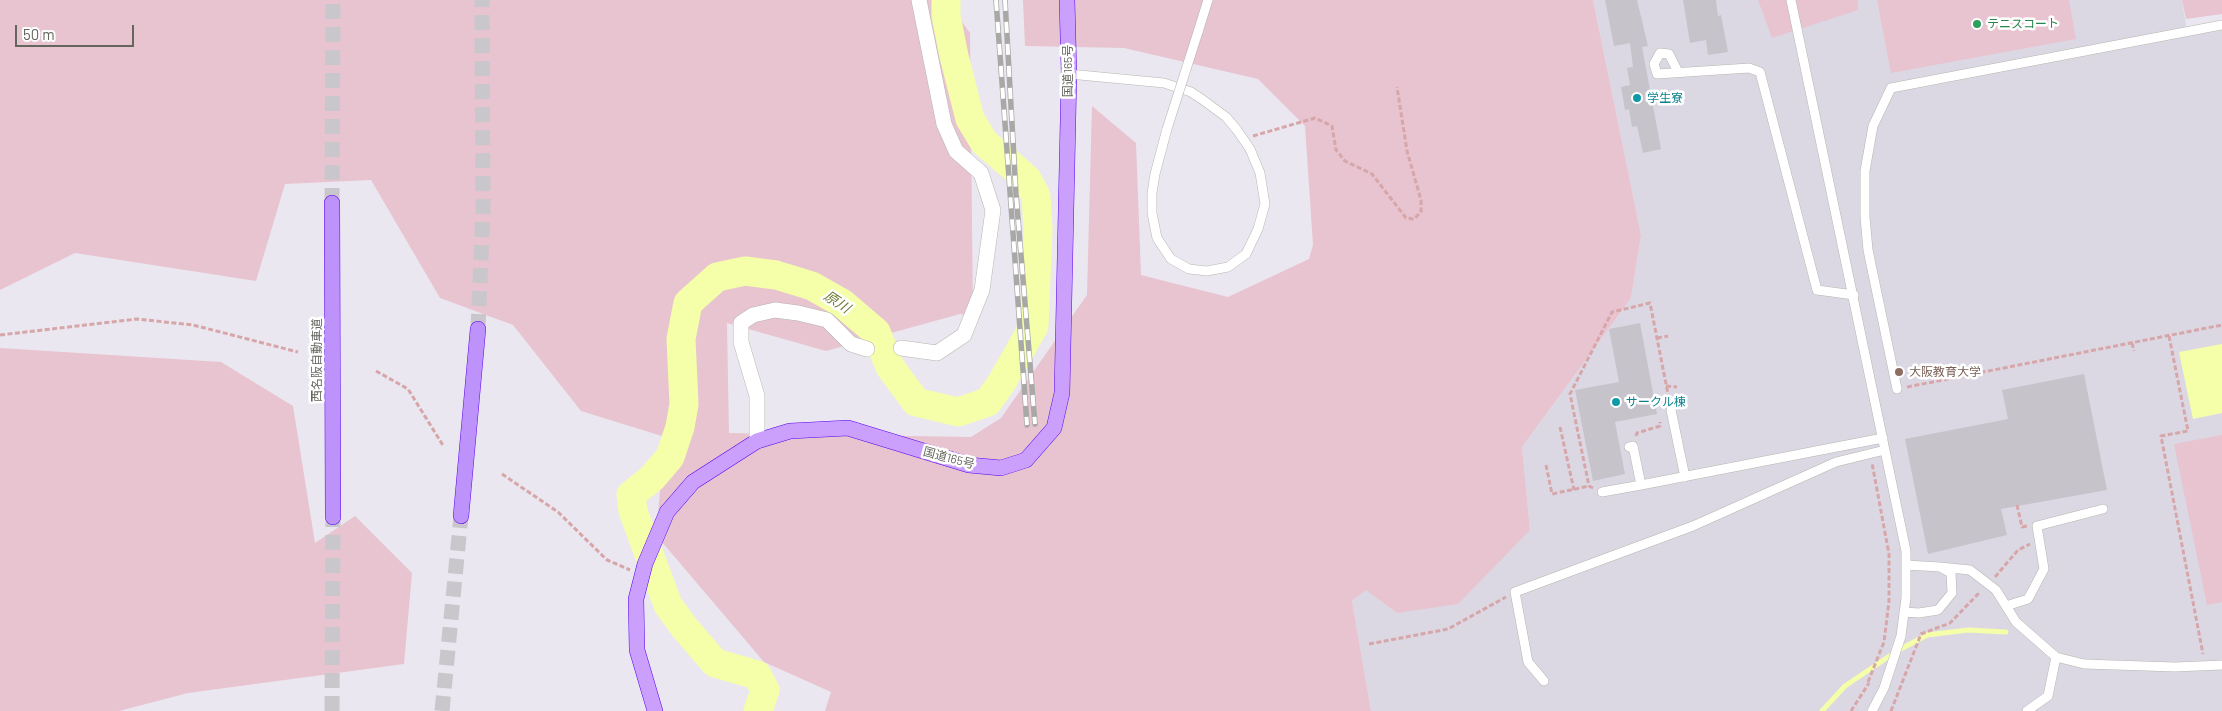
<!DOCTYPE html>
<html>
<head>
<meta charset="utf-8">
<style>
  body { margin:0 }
  #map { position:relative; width:2222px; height:711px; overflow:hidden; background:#ebe7f0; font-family:Barlow,sans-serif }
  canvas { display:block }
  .scale { position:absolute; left:15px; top:25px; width:119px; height:22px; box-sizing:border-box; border:2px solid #65675e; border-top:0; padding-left:6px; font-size:15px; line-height:18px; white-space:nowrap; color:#65675e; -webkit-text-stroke:4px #fff; paint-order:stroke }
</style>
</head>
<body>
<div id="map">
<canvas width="2222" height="711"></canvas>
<div class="scale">50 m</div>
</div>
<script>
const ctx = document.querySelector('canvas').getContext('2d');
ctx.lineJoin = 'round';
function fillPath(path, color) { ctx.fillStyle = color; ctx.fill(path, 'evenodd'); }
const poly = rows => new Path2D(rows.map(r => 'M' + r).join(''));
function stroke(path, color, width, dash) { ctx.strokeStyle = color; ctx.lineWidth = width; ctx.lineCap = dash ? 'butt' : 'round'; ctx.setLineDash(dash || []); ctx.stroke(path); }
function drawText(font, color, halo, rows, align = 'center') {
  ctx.font = font + ' Barlow,"Noto Sans JP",sans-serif'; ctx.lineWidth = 5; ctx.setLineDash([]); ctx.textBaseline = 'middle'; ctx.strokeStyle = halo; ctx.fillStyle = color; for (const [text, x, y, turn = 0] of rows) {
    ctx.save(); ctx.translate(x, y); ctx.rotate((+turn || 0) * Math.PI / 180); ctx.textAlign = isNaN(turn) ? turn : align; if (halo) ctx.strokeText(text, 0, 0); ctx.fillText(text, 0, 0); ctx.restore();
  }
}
const education = poly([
  [1593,0,2182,0,2187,32,2222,25,2222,711,1371,711,1352,601,1366,589,1397,613,1530,530,1522,447,1631,298,1641,235]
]);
const green = poly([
  [0,0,946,0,970,33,973,317,960,314,826,351,727,323,729,433,971,437,1001,418,1087,295,1092,106,1136,143,1141,275,1228,297,1309,259,1313,245,1305,126,1258,79,1124,48,1025,46,1023,0,1593,0,1641,235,1631,298,1522,447,1530,530,1458,604,1397,613,1366,590,1352,601,1371,711,825,711,831,692,764,662,656,535,665,437,581,411,513,325,440,298,371,180,285,184,256,281,75,253,0,290],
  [1758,0,1858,0,1858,10,1772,38],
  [1877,0,2069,0,2076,39,1891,73],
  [2182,0,2222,0,2222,14,2186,19],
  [0,348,221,362,293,406,315,543,355,516,412,573,404,664,188,693,119,711,0,711],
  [2222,435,2222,602,2207,605,2174,444]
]);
const water = poly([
  [2222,344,2222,413,2193,419,2179,352]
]);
const stream = poly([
  [1822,711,1845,686,1897,651,1927,635,1968,630,2006,632]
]);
const river = poly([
  [758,711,765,690,757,675,715,663,684,627,668,605,633,511,631,495,652,478,670,457,680,427,684,404,681,339,688,303,717,277,745,271,776,275,812,286,842,303,876,332,890,367,916,402,958,412,988,402,1002,382,1034,326,1038,229,1036,196,1027,179,984,142,970,119,954,56,946,16,946,0]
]);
const building = poly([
  [1605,0,1637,0,1648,46,1642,47,1661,149,1643,153,1637,126,1632,127,1629,109,1625,110,1621,87,1630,85,1627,68,1633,67,1630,43,1614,46],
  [1683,0,1716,0,1718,16,1721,15,1728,52,1708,55,1706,40,1690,43],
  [1640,323,1657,414,1615,422,1625,474,1593,481,1575,390,1619,382,1609,329],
  [2084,374,2107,490,2001,509,2007,535,1928,554,1905,439,2008,419,2002,390]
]);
const motorwayTunnel = poly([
  [332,203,333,0],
  [478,329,483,211,482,0],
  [332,711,333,517],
  [442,711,461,516]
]);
const path = poly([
  [1253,136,1315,118,1332,126,1336,150,1345,161,1372,174,1406,218,1414,219,1421,212,1421,200,1407,151,1397,87],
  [0,335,137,319,193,325,298,352],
  [2169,336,2188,431,2161,436,2203,654],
  [1657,338,1668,336],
  [2132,343,2134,351],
  [376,371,408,389,444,447],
  [1666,386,1677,387],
  [1907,387,2222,325],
  [1560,427,1574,490],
  [1636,436,1637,433,1660,426,1660,422],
  [1546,465,1552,494,1589,486],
  [502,474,558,512,607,560,630,570],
  [1593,488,1589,486,1570,394,1612,312,1650,303,1669,399],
  [2017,505,2022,527,2027,526],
  [1995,577,2018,550,2030,544],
  [1369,644,1448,629,1506,597],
  [1868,682,1884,642,1889,601,1889,554,1872,463],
  [1851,711,1869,683],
  [1891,711,1921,634,1950,623,1980,592]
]);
const service = poly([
  [1791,0,1906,551,1906,598,1901,636,1884,688,1872,711],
  [1198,32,1208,0],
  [1678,72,1669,54,1660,53,1654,64,1657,74,1749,68,1760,72,1817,290,1854,295],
  [1069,74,1164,83,1191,92,1203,100,1226,117,1237,130,1250,149,1260,173,1265,204,1258,229,1246,254,1228,267,1207,271,1189,269,1171,259,1157,238,1152,213,1152,193,1155,174,1167,129],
  [1897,389,1868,250,1865,217,1865,171,1873,126,1891,88,2222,25],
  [1671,410,1685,477],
  [1629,447,1633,446,1641,485,1883,438],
  [1602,492,1641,485],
  [1940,567,1970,570,1996,590,2016,622,2056,657,2048,696,2027,711],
  [2006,606,2028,599,2044,569,2037,526,2103,509],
  [1904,612,1919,613,1938,610,1952,593,1951,573,1940,567,1906,565],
  [2056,657,2084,664,2175,667,2222,665],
  [1544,681,1528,662,1515,592,1693,526,1836,462,1885,450]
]);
const minor = poly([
  [901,348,937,353,964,335,982,290,993,210,981,173,956,151,944,124,919,0],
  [757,441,757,396,741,342,741,323,753,315,775,310,798,313,827,320,851,344,867,349]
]);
const trunk = poly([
  [655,711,637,650,636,599,645,564,667,512,693,482,757,441,790,431,848,428,969,465,1001,468,1026,460,1054,428,1062,393,1069,74,1067,0]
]);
const motorway = poly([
  [332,203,333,517],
  [461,516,478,329]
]);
const rail = poly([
  [996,0,1027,425],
  [1005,0,1016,194,1035,424]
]);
const serviceBridge = poly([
  [1167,129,1198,32]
]);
const markers = [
  [1977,24,5,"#2e9e5b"],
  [1637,98,5,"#0f9aa8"],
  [1899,372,5,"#8d6e63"],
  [1616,402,5,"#0f9aa8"]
];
const leisureNames = [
  ["テニスコート",1987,24]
];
const streetNames = [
  ["国道165号",1068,71,-90],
  ["西名阪自動車道",317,360,-90],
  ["国道165号",949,458,15]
];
const cultureNames = [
  ["学生寮",1647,98],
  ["サークル棟",1626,402]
];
const educationNames = [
  ["大阪教育大学",1909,372]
];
const waterNames = [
  ["原川",837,302,33]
];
fillPath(education, '#dcd8e3');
fillPath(green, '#e7c4cf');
fillPath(water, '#f5fea9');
stroke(stream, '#f5fea9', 5);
stroke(river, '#f5fea9', 29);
fillPath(building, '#c7c3cb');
stroke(motorwayTunnel, '#cac7cc', 15, [15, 8]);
stroke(service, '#b4b6af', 10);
stroke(minor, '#b4b6af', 16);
stroke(trunk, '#5804f3', 16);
stroke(motorway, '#5804f3', 16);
stroke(path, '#d6a6a9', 3, [5, 2.5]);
stroke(service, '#fff', 9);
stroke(minor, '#fff', 15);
stroke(trunk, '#caa0fc', 15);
stroke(motorway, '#bd92fb', 15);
stroke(rail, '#a8a9a6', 5.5);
stroke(rail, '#fff', 4, [11]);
stroke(serviceBridge, '#b4b6af', 10, []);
stroke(serviceBridge, '#fff', 9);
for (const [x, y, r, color] of markers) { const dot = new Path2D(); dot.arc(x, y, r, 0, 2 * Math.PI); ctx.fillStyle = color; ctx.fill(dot); stroke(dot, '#fff', 2); }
drawText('12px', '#27864d', '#fff', leisureNames, 'left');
drawText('12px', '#65675e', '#fff', streetNames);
drawText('12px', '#0d838f', '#fff', cultureNames, 'left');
drawText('12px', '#785e54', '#fff', educationNames, 'left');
drawText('italic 14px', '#6f7c33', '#fff', waterNames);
</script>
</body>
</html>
